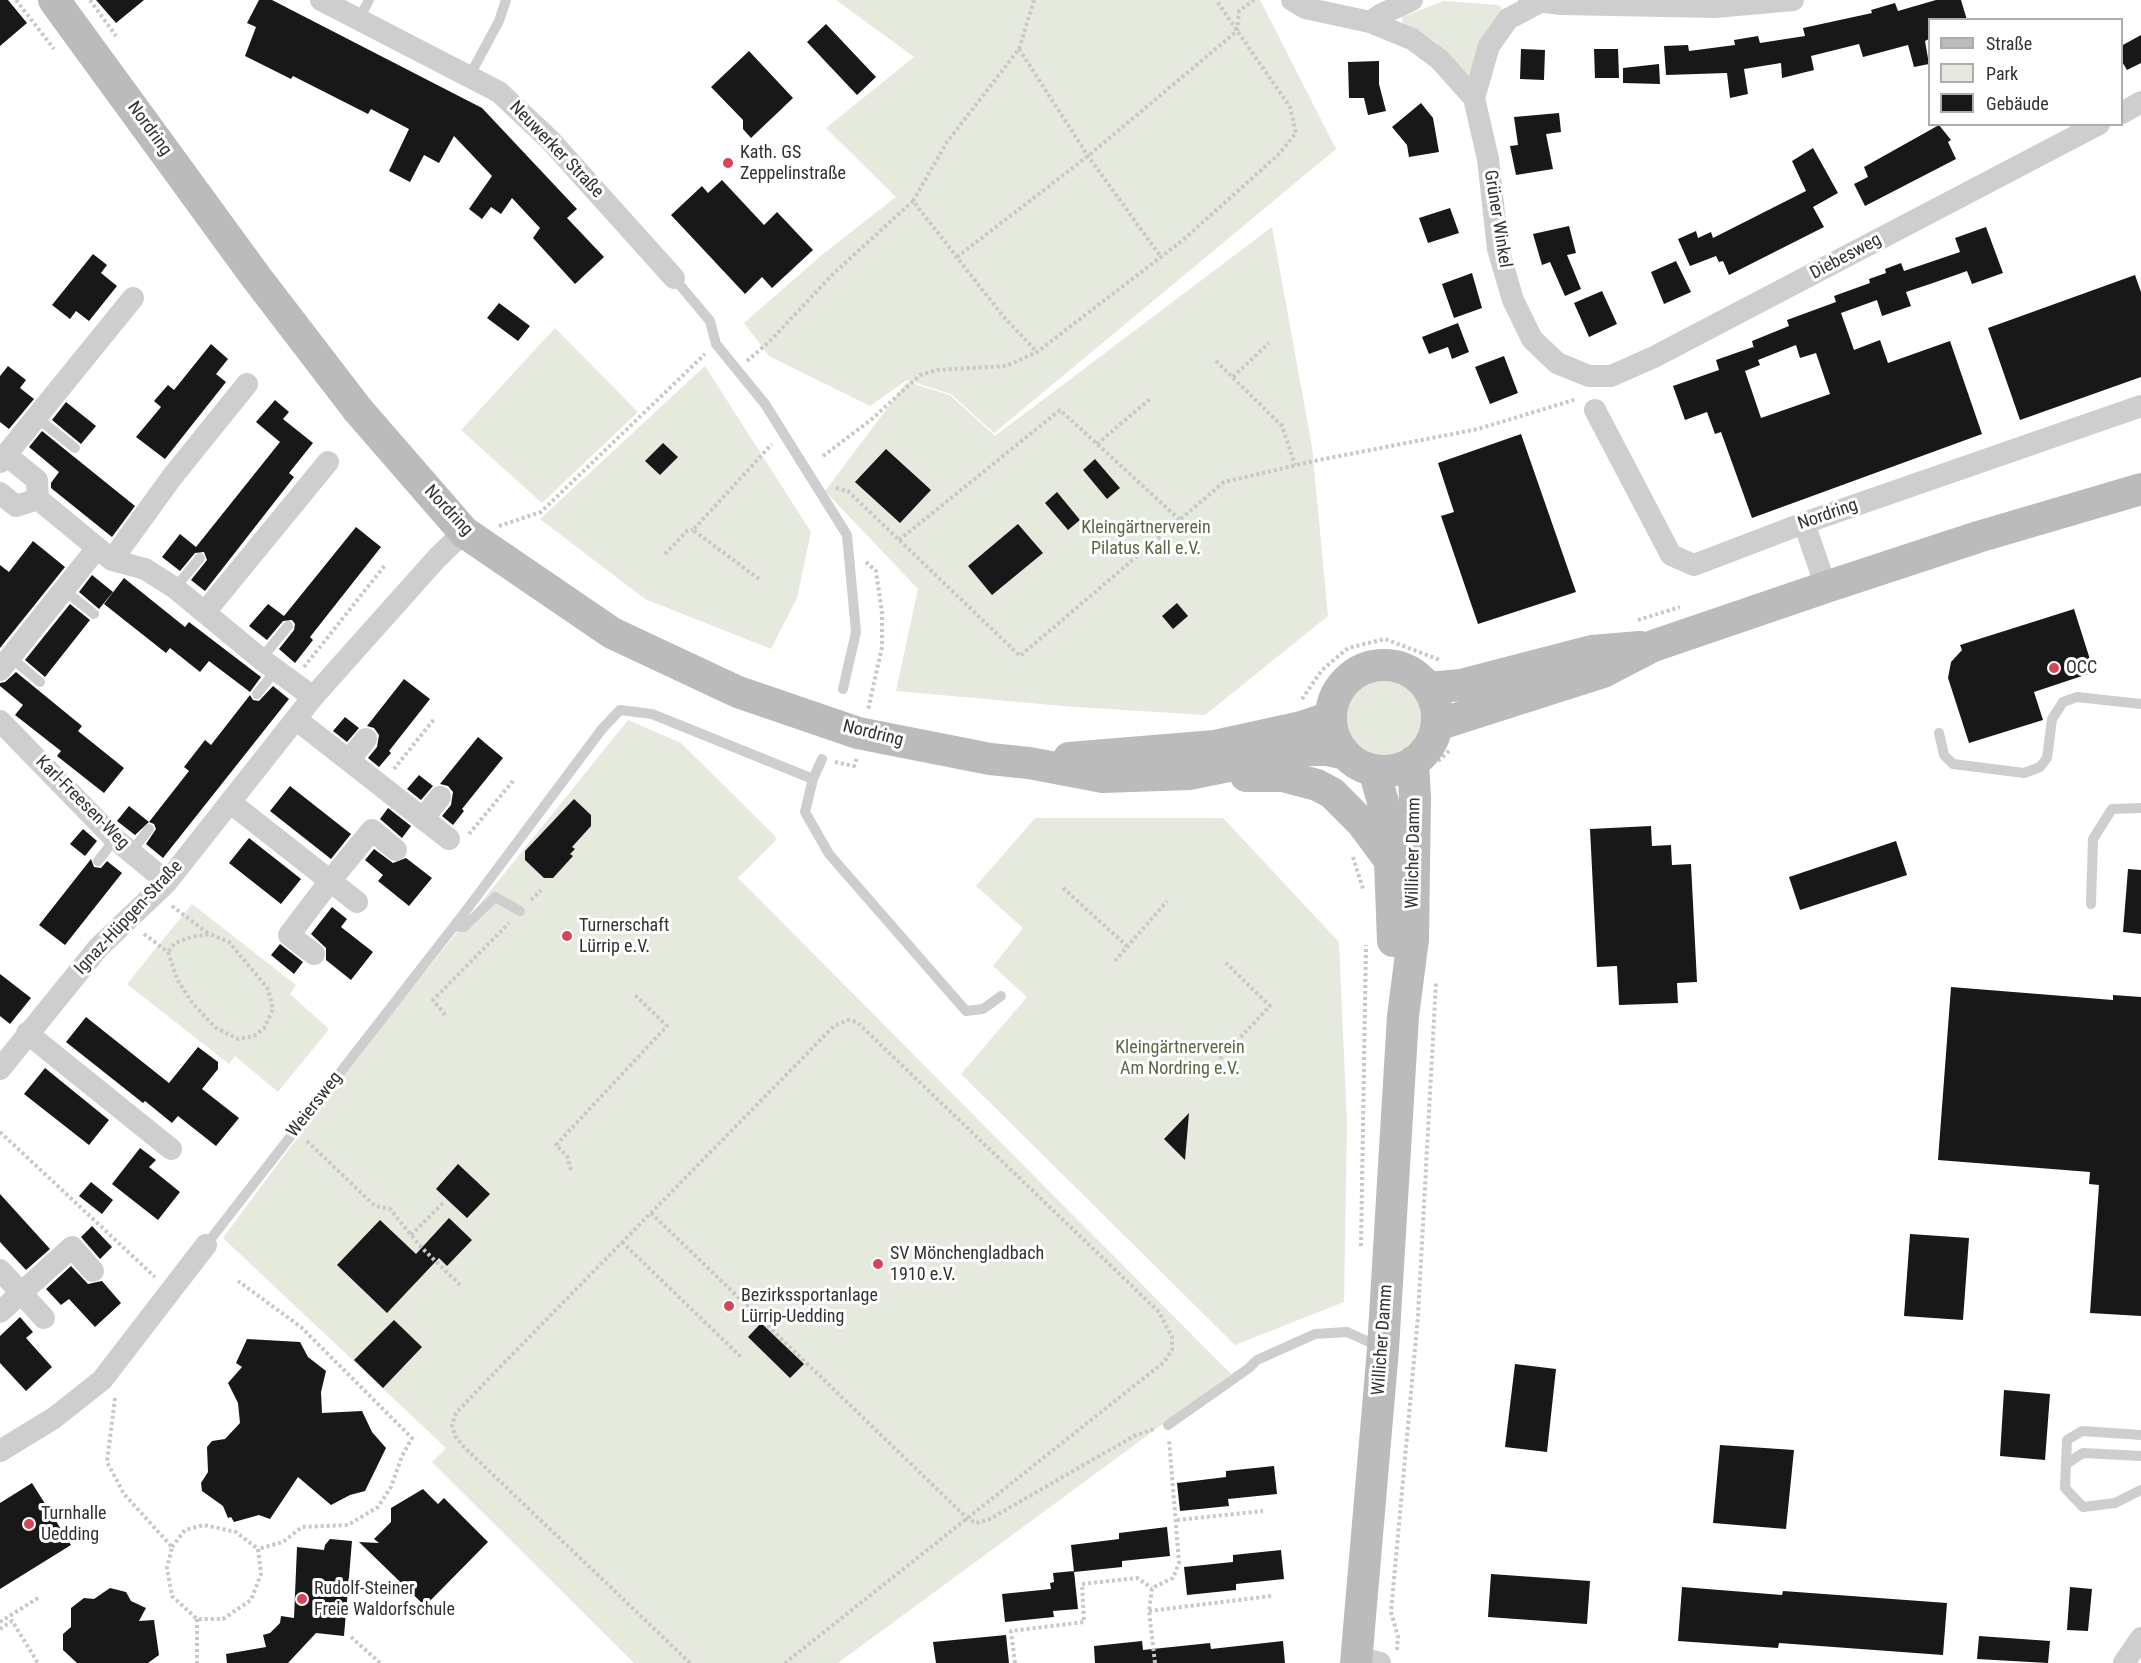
<!DOCTYPE html>
<html>
<head>
<meta charset="utf-8">
<style>
  body { margin:0 }
  #map { position:relative; width:2141px; height:1663px; overflow:hidden; background:#fff; font-family:"Roboto Condensed",sans-serif }
  canvas { display:block }
  .legend { position:absolute; left:1928px; top:18px; width:195px; height:108px; box-sizing:border-box; background:#fff; border:2px solid #adadad; margin:0; padding:8px 10px; list-style:none; font-size:18px; color:#313131 }
  .legend li { display:flex; align-items:center; gap:12px; height:30px }
  .legend b { width:30px; border:2px solid #adadad }
</style>
</head>
<body>
<div id="map">
<canvas width="2141" height="1663"></canvas>
<ul class="legend">
<li><b style="height:8px;background:#bbb"></b>Straße</li>
<li><b style="height:16px;background:#e5e9de"></b>Park</li>
<li><b style="height:16px;background:#181818"></b>Gebäude</li>
</ul>
</div>
<script>
const ctx = document.querySelector('canvas').getContext('2d');
ctx.lineJoin = 'round';
function fillPath(path, color) { ctx.fillStyle = color; ctx.fill(path, 'evenodd'); }
const poly = rows => new Path2D(rows.map(r => 'M' + r).join(''));
function stroke(path, color, width, dash) { ctx.strokeStyle = color; ctx.lineWidth = width; ctx.lineCap = dash ? 'butt' : 'round'; ctx.setLineDash(dash || []); ctx.stroke(path); }
function drawText(font, color, halo, rows, align = 'center') {
  ctx.font = font + ' "Roboto Condensed",sans-serif'; ctx.lineWidth = 6; ctx.setLineDash([]); ctx.textBaseline = 'middle'; ctx.strokeStyle = halo; ctx.fillStyle = color; for (const [text, x, y, turn = 0] of rows) {
    ctx.save(); ctx.translate(x, y); ctx.rotate((+turn || 0) * Math.PI / 180); ctx.textAlign = isNaN(turn) ? turn : align; if (halo) ctx.strokeText(text, 0, 0); ctx.fillText(text, 0, 0); ctx.restore();
  }
}
const green = poly([
  [836,0,1260,0,1336,149,994,433,951,394,907,380,870,406,769,356,744,323,823,254,896,197,826,128,914,57],
  [1444,1,1499,5,1503,10,1471,74,1463,76,1436,42,1403,24,1402,17],
  [1272,227,1312,447,1328,616,1205,715,1075,707,896,691,918,589,825,491,907,382,950,395,995,436],
  [555,328,638,412,542,503,461,430],
  [705,366,811,532,797,598,771,649,645,599,540,519],
  '1347 718a37 37 0 1 1 74 0a37 37 0 1 1-74 0Z',
  [628,720,681,743,772,833,777,839,738,878,1231,1374,838,1663,634,1663,432,1462,446,1448,223,1238,363,1049],
  [1035,818,1223,818,1339,942,1347,1123,1344,1302,1235,1345,961,1074,1027,997,993,966,1023,928,976,886],
  [192,904,296,985,290,994,329,1029,278,1092,235,1056,229,1064,127,984]
]);
const building = poly([
  [0,0,8,0,27,23,0,46],
  [96,0,144,0,116,23],
  [259,0,272,0,482,108,577,209,567,218,604,257,575,284,533,238,540,228,512,198,501,214,491,207,482,219,469,209,492,176,454,136,439,163,424,155,410,182,389,171,409,129,371,109,368,114,293,76,291,79,245,56,256,27,247,23],
  [1936,0,1961,0,1967,20,1929,20,1929,39,1925,41,1929,64,1914,67,1908,45,1863,57,1859,44,1811,56,1814,70,1782,78,1781,63,1744,69,1748,94,1730,98,1727,73,1666,75,1664,46,1688,45,1689,51,1735,45,1734,40,1758,36,1760,43,1805,36,1803,28,1872,13,1871,10,1895,3,1898,11],
  [826,24,876,77,857,95,807,42],
  [2141,35,2141,63,2127,70,2121,60,2121,46],
  [1521,49,1545,50,1544,80,1520,79],
  [1594,49,1618,49,1619,78,1595,78],
  [749,51,793,98,751,138,743,129,743,120,711,87],
  [1379,61,1379,84,1386,111,1368,115,1364,98,1349,98,1348,62],
  [1659,64,1660,84,1623,83,1623,68],
  [1421,103,1433,118,1439,152,1409,157,1407,145,1392,127],
  [1559,113,1561,132,1546,134,1553,169,1516,175,1510,146,1518,145,1514,117],
  [1939,125,1951,140,1948,142,1956,159,1865,206,1854,184,1868,177,1864,167],
  [1813,148,1838,193,1813,207,1824,227,1729,275,1723,261,1719,262,1716,256,1690,266,1678,239,1696,231,1698,238,1711,232,1713,238,1806,191,1792,161],
  [722,180,764,225,777,212,813,250,772,288,762,277,745,294,671,215,702,186,708,193],
  [1450,208,1459,233,1428,243,1419,218],
  [1569,226,1576,253,1567,255,1581,289,1565,296,1550,262,1542,265,1533,234],
  [1986,227,2003,273,1972,284,1967,271,1933,283,1906,292,1911,306,1882,316,1877,300,1841,313,1854,350,1880,340,1888,363,1950,341,1982,434,1752,518,1721,432,1715,434,1707,412,1685,420,1673,386,1719,370,1716,360,1753,347,1754,349,1752,341,1789,326,1787,320,1836,302,1834,296,1870,283,1869,279,1886,273,1885,269,1901,263,1904,271,1960,252,1955,238],
  [1796,345,1800,358,1816,353,1830,394,1761,418,1745,371,1760,365,1758,360],
  [93,254,107,265,101,273,117,286,89,321,76,311,70,319,52,305],
  [1676,261,1691,292,1664,304,1651,272],
  [1472,273,1482,308,1454,318,1442,284],
  [2135,275,2141,292,2141,377,2020,420,1988,328],
  [1602,291,1617,324,1589,337,1574,303],
  [499,303,530,326,518,341,487,318],
  [1458,323,1469,352,1452,359,1448,347,1429,354,1422,337],
  [211,344,228,359,216,374,226,382,165,459,136,437,161,407,154,401,168,385,174,390],
  [1504,356,1518,393,1490,404,1475,367],
  [8,366,26,380,20,388,34,399,9,429,0,422,0,376],
  [275,400,289,412,283,419,313,443,289,473,294,477,205,591,191,580,207,560,204,552,195,553,180,571,162,557,180,534,196,547,280,442,256,422],
  [66,402,96,426,81,444,52,420],
  [42,431,135,506,112,537,51,488,51,483,59,472,29,447],
  [1521,434,1576,592,1478,624,1441,516,1454,512,1438,463],
  [663,443,678,457,660,475,645,461],
  [886,449,931,490,900,523,855,482],
  [1095,459,1120,488,1107,499,1083,470],
  [1057,492,1080,520,1068,530,1045,503],
  [1018,524,1043,553,992,595,968,566],
  [356,527,381,547,310,637,313,640,295,663,279,649,294,630,295,624,292,620,283,621,267,640,249,626,268,604,284,616],
  [33,541,65,567,0,648,0,565,9,572],
  [92,575,113,592,99,609,79,592],
  [124,578,185,627,189,622,261,677,250,692,209,661,200,672,170,648,166,653,104,604],
  [1177,603,1188,616,1173,629,1162,616],
  [70,604,90,620,45,677,25,660],
  [2074,609,2094,672,2034,692,2043,720,1969,743,1948,678,1951,662,1962,650,1960,645],
  [16,672,82,726,78,731,124,768,104,793,57,756,61,751,15,715,23,705,0,686,0,683,5,682],
  [404,679,430,699,389,751,391,753,379,767,368,758,377,747,379,735,374,728,367,726],
  [273,686,289,699,163,858,146,844,156,829,154,824,149,822,189,771,184,767,205,740,211,745,250,695,253,700,259,701],
  [345,717,359,728,347,742,333,731],
  [478,737,503,758,462,809,464,811,453,825,442,816,451,805,453,792,448,786,440,784],
  [419,775,433,786,421,800,407,789],
  [290,786,351,834,331,859,270,811],
  [574,799,591,815,591,826,572,847,575,849,570,854,573,856,553,878,544,878,525,860,525,851],
  [129,806,149,822,135,835,117,821],
  [388,808,411,826,402,838,380,819],
  [1651,826,1652,846,1671,845,1672,865,1691,864,1697,982,1677,983,1678,1003,1619,1005,1617,966,1597,967,1590,829],
  [83,829,97,841,85,856,70,844],
  [249,838,301,879,281,904,229,863],
  [1896,841,1907,875,1800,910,1789,877],
  [374,849,393,863,406,858,432,878,409,906,378,881,383,875,365,860],
  [91,859,94,867,101,868,107,861,122,873,65,945,39,925],
  [2128,869,2141,870,2141,934,2123,932],
  [332,907,347,919,341,927,373,952,351,980,326,960,326,948,311,934],
  [280,944,303,962,294,974,271,955],
  [0,974,31,998,10,1024,0,1016],
  [1951,987,2113,1000,2113,995,2141,997,2141,1316,2090,1313,2099,1185,2089,1184,2090,1172,1938,1160],
  [86,1017,169,1083,198,1047,218,1062,218,1069,202,1089,239,1118,216,1146,178,1116,172,1123,145,1101,143,1103,66,1042],
  [45,1068,109,1120,89,1145,24,1094],
  [1189,1113,1185,1160,1164,1139],
  [140,1148,156,1160,149,1167,180,1192,158,1220,112,1184],
  [458,1164,490,1194,467,1218,436,1189],
  [91,1182,113,1200,102,1214,79,1196],
  [0,1194,50,1249,26,1270,0,1242],
  [449,1218,472,1240,447,1266,439,1258,387,1313,337,1265,380,1220,416,1254],
  [92,1226,112,1247,100,1259,81,1237],
  [1910,1234,1969,1238,1963,1320,1904,1316],
  [71,1266,88,1284,102,1281,121,1303,95,1327,69,1299,61,1305,46,1289],
  [20,1317,33,1332,26,1338,52,1367,26,1391,0,1363,0,1336],
  [394,1320,422,1347,383,1388,354,1360],
  [761,1323,804,1364,790,1378,748,1337],
  [247,1339,300,1342,308,1357,326,1371,321,1392,322,1413,362,1411,372,1432,386,1448,365,1491,350,1495,331,1505,298,1477,270,1519,259,1515,234,1522,231,1517,228,1518,223,1506,202,1491,201,1483,208,1472,207,1447,212,1441,225,1439,240,1423,238,1403,228,1383,242,1367,236,1363],
  [1515,1364,1556,1369,1547,1452,1505,1447],
  [2004,1390,2050,1394,2045,1460,2000,1456],
  [1720,1445,1794,1450,1786,1529,1713,1523],
  [1274,1466,1277,1494,1228,1499,1229,1506,1180,1511,1177,1483,1226,1477,1226,1471],
  [32,1483,71,1545,0,1589,0,1503],
  [423,1489,438,1504,444,1498,488,1542,425,1606,359,1542,379,1543,374,1539,391,1522,391,1508],
  [1167,1527,1170,1556,1122,1561,1122,1567,1074,1572,1071,1545,1119,1539,1119,1533],
  [330,1539,352,1541,344,1636,316,1633,288,1663,227,1663,226,1654,266,1647,263,1635,270,1633,280,1623,281,1616,294,1618,297,1547,324,1550,325,1545],
  [1281,1550,1284,1579,1236,1584,1236,1590,1187,1595,1184,1567,1233,1562,1233,1555],
  [1074,1571,1078,1609,1053,1611,1054,1617,1005,1622,1002,1594,1051,1589,1050,1583,1054,1582,1053,1573],
  [1491,1574,1590,1581,1587,1624,1488,1617],
  [1682,1587,1782,1595,1783,1591,1947,1603,1943,1655,1779,1643,1778,1648,1678,1641],
  [2070,1587,2092,1589,2088,1631,2067,1630],
  [110,1588,126,1592,131,1601,146,1608,139,1621,154,1620,159,1655,148,1663,77,1663,63,1650,63,1634,71,1627,71,1608,84,1598,94,1599],
  [1006,1635,1009,1663,936,1663,933,1642],
  [1979,1636,2050,1641,2048,1663,1977,1659],
  [1142,1641,1143,1650,1210,1643,1211,1649,1283,1641,1285,1663,1095,1663,1094,1646]
]);
const path = poly([
  [16,0,54,49],
  [90,0,116,36],
  [1034,0,1019,49,947,142,913,201,1002,315,1037,352],
  [1019,49,1088,156,1161,257],
  [957,257,1088,156,1237,31,1239,11,1254,0],
  [747,361,769,342,834,273,913,201],
  [1216,361,1282,426,1295,465],
  [1233,377,1269,343],
  [1097,444,1150,399],
  [823,456,872,419,920,375,937,370,1006,366,1037,352,1183,240,1278,155,1296,133,1290,107,1216,0],
  [836,488,848,491,1020,656,1224,482,1314,461,1478,429,1577,399],
  [499,526,541,512,705,354],
  [899,540,1060,410,1180,520],
  [665,554,687,531,693,530],
  [866,562,876,571,882,613,882,647,868,710],
  [759,579,693,530,772,444],
  [1638,620,1680,607],
  [304,667,386,564],
  [1302,699,1322,670,1348,648,1385,639,1440,660],
  [1438,761,1450,750],
  [835,762,854,766,857,758],
  [394,769,435,718],
  [469,834,513,781],
  [1353,857,1363,889],
  [1063,888,1127,946],
  [531,900,541,890],
  [172,906,209,934],
  [144,934,168,952,177,979,193,1004,216,1028,238,1039,254,1036,264,1028,273,1009,268,989,229,942,210,934,191,937,175,943,168,952],
  [1115,961,1167,901],
  [445,1015,433,1000,509,923],
  [1220,1059,1270,1006,1226,963],
  [0,1132,155,1277],
  [307,1141,375,1206,390,1209,419,1245,460,1285],
  [571,1170,567,1156,556,1145,667,1026,634,994],
  [651,1213,968,1519,976,1523,988,1520,1134,1436,1154,1429],
  [411,1235,444,1202],
  [622,1242,742,1358],
  [1361,1246,1366,945],
  [115,1398,107,1462,124,1494,172,1547,167,1568,172,1596,197,1619,223,1619,251,1600,261,1574,258,1549,283,1542,302,1527,348,1525,378,1507,391,1487,402,1456,412,1438,301,1327,238,1281],
  [1177,1520,1263,1511],
  [172,1547,185,1530,204,1525,236,1532,258,1549],
  [1149,1611,1271,1596],
  [197,1619,197,1663],
  [0,1622,38,1598],
  [0,1629,12,1621,38,1663],
  [351,1637,380,1663],
  [1397,1650,1398,1637,1391,1612,1418,1316,1436,982],
  [690,1663,464,1447,455,1436,452,1425,456,1413,500,1367,834,1026,848,1020,857,1022,1159,1312,1172,1337,1172,1350,1164,1362,785,1663],
  [1015,1663,1011,1631,1084,1622,1082,1584,1137,1578,1152,1588],
  [1155,1663,1149,1611,1152,1588,1173,1578,1179,1563,1169,1439]
]);
const lane = poly([
  [359,19,369,0],
  [469,77,499,21,506,0],
  [674,278,710,321,716,344,765,404,847,535,856,632,843,689],
  [36,417,75,448],
  [175,588,200,558],
  [64,590,94,614],
  [10,657,40,682],
  [261,659,288,626],
  [257,694,276,670],
  [1939,733,1944,755,1953,764,2024,773,2040,767,2047,758,2052,719,2063,702,2077,697,2141,704],
  [822,759,813,779,805,812,829,854,966,1011,983,1009,1001,996],
  [131,852,149,829],
  [98,861,115,839],
  [2091,904,2093,839,2112,809,2141,808],
  [454,926,464,927,495,897,520,911],
  [206,1245,465,912,602,729,620,710,652,714,813,779],
  [1168,1425,1249,1368,1257,1360,1315,1334,1347,1332,1380,1347],
  [2141,1435,2082,1431,2067,1440,2065,1488,2083,1507,2115,1503,2141,1490],
  [2066,1464,2083,1453,2141,1456]
]);
const street = poly([
  [321,0,499,92,550,140,674,278],
  [1292,0,1305,8,1370,22,1412,39,1439,59,1474,98,1488,159,1498,249,1513,300,1532,339,1557,363,1589,376,1611,376,1654,357,2099,124],
  [1529,0,1561,4,1715,7,1793,0],
  [1370,22,1382,14,1412,0],
  [1474,98,1489,46,1508,19,1540,2],
  [2122,113,2141,102],
  [1595,410,1671,555,1694,565,1804,523,2141,406],
  [6,455,37,480,38,499,112,560,145,569,175,588,261,659,313,697],
  [0,462,133,298],
  [0,493,16,506,38,499],
  [1804,523,1826,587],
  [112,560,172,477,247,384],
  [205,612,328,462],
  [0,670,97,548],
  [297,720,449,839],
  [0,721,115,839,167,882],
  [349,760,366,739],
  [231,803,357,902],
  [423,819,440,797],
  [314,954,289,935,330,881,372,830,396,850],
  [27,1033,171,1149],
  [0,1069,98,948,167,882,313,697,437,558,464,532],
  [0,1270,44,1318],
  [0,1312,72,1247,93,1271],
  [0,1451,54,1418,102,1380,206,1245],
  [1356,1657,1380,1663],
  [2124,1663,2141,1638]
]);
const secondary = poly([
  [54,0,256,277,358,410,464,532,612,633,738,692,858,733,990,759,1029,763,1103,777,1189,774,1308,750,1327,750,1345,754],
  '1331 718a53 53 0 1 1 106 0a53 53 0 1 1-106 0Z',
  [1428,688,1461,685,1592,651,1640,647],
  [1437,725,1603,672,1653,646,1826,587,1978,537,2141,489],
  [1069,758,1215,746,1302,727,1331,717],
  [1374,770,1383,802,1390,862,1393,941],
  [1246,776,1283,776,1317,785,1332,793,1362,823,1388,858],
  [1356,1663,1383,1349,1403,1016,1413,939,1415,798,1413,762]
]);
const markers = [
  [728,163,6,"#d64557"],
  [2054,668,6,"#d64557"],
  [567,936,6,"#d64557"],
  [878,1264,6,"#d64557"],
  [729,1306,6,"#d64557"],
  [29,1524,6,"#d64557"],
  [302,1599,6,"#d64557"]
];
const streetNames = [
  ["Nordring",149,129,54],
  ["Neuwerker Straße",556,150,46],
  ["Grüner Winkel",1497,219,81],
  ["Diebesweg",1846,257,-28],
  ["Nordring",448,511,47],
  ["Nordring",1828,515,-19],
  ["Nordring",873,734,14],
  ["Karl-Freesen-Weg",82,803,45],
  ["Willicher Damm",1414,853,-89],
  ["Ignaz-Hüpgen-Straße",129,918,-47],
  ["Weiersweg",315,1105,-52],
  ["Willicher Damm",1383,1340,-86]
];
const poiNames = [
  ["Kath. GS",740,153],
  ["Zeppelinstraße",740,174],
  ["OCC",2066,668],
  ["Turnerschaft",579,926],
  ["Lürrip e.V.",579,947],
  ["SV Mönchengladbach",890,1254],
  ["1910 e.V.",890,1275],
  ["Bezirkssportanlage",741,1296],
  ["Lürrip-Uedding",741,1317],
  ["Turnhalle",41,1514],
  ["Uedding",41,1535],
  ["Rudolf-Steiner",314,1589],
  ["Freie Waldorfschule",314,1610]
];
const parkNames = [
  ["Kleingärtnerverein",1146,528],
  ["Pilatus Kall e.V.",1146,549],
  ["Kleingärtnerverein",1180,1048],
  ["Am Nordring e.V.",1180,1069]
];
fillPath(green, '#e5e9de');
fillPath(building, '#181818');
stroke(path, '#c8c8c8', 4, [3, 3]);
stroke(lane, '#cecece', 10);
stroke(street, '#cecece', 22);
stroke(secondary, '#bbb', 32);
for (const [x, y, r, color] of markers) { const dot = new Path2D(); dot.arc(x, y, r, 0, 2 * Math.PI); ctx.fillStyle = color; ctx.fill(dot); stroke(dot, '#fff', 2); }
drawText('18px', '#313131', '#fff', streetNames);
drawText('18px', '#313131', '#fff', poiNames, 'left');
drawText('18px', '#566942', '#fff', parkNames);
</script>
</body>
</html>
